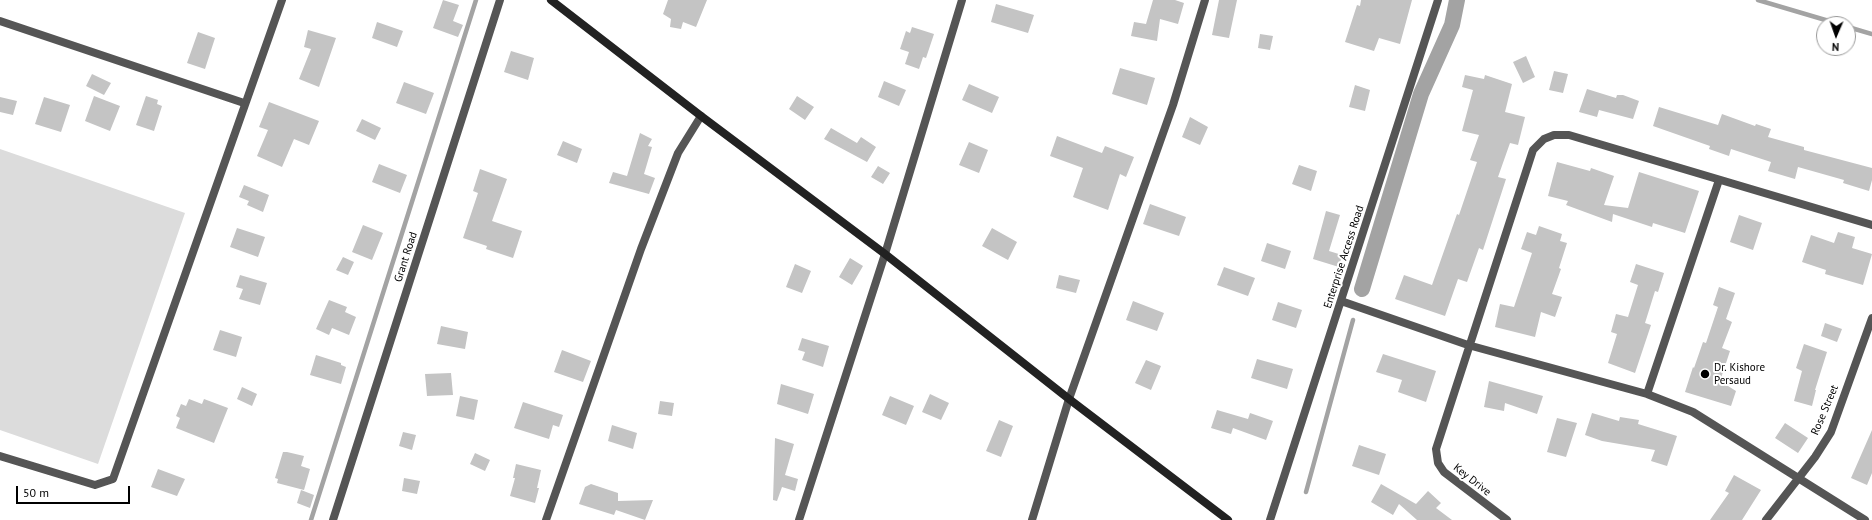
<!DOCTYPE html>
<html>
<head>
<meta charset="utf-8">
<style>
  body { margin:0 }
  #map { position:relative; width:1872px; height:520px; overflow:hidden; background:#fff; font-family:"PT Sans",sans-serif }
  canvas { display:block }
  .north { position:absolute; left:1816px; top:16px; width:40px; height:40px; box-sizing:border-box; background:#fff; border:1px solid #999; border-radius:50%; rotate:182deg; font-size:11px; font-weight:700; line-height:16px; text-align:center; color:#000 }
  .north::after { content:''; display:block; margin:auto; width:14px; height:18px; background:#000; clip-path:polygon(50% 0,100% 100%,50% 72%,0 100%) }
  .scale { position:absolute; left:16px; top:486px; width:114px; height:18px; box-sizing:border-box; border:2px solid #000; border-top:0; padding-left:5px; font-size:12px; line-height:14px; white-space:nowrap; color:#000; -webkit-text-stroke:3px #fff; paint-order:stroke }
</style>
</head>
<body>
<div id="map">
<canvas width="1872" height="520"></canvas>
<div class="north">N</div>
<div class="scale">50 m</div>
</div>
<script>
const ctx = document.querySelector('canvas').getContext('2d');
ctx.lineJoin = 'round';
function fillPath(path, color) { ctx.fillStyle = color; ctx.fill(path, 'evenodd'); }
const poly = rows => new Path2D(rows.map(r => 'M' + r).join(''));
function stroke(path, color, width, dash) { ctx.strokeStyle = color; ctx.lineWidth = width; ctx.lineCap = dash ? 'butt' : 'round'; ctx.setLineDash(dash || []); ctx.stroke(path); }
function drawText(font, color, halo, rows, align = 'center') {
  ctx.font = font + ' "PT Sans",sans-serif'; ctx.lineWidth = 4; ctx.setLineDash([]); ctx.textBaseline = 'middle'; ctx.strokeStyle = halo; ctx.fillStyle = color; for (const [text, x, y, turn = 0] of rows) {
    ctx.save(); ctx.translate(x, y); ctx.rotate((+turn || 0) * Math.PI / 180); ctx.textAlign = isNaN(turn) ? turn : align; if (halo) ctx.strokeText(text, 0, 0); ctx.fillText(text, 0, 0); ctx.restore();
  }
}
const green = poly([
  [0,149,185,213,98,464,0,430]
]);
const stream = poly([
  [1758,0,1839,24],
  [1848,27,1872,34],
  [1306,492,1353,320],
  [311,520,476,0]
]);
const canal = poly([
  [1362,289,1421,94,1452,25,1457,0]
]);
const building = poly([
  [443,0,459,5,453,21,463,25,458,37,433,28],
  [668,0,707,0,696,27,683,22,681,29,670,27,671,19,663,14],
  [1153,0,1175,0,1184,3,1178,24,1160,19,1157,41,1131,36,1134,22,1146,24],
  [1219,0,1237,0,1229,38,1212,35],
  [1361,0,1412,0,1400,44,1379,38,1374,51,1345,42,1357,5,1360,6],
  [996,4,1034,15,1028,33,991,22],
  [377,22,403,31,397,47,372,38],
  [912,27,934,34,926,58,923,57,919,69,905,64,909,52,900,49,906,31,910,33],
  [308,30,336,38,319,87,299,79,311,49,304,47],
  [198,32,215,38,205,69,187,63],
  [1260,34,1273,36,1270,50,1258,48],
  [511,51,534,58,528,80,504,72],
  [1526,56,1535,77,1523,83,1513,62],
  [1120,68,1155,78,1147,105,1112,94],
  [1554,71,1568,74,1563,93,1549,90],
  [92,74,111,83,104,95,86,86],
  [1465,75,1484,79,1485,75,1512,84,1505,112,1525,117,1518,145,1510,143,1498,177,1506,179,1483,250,1479,248,1467,282,1458,279,1445,316,1395,299,1404,275,1432,285,1457,214,1459,215,1477,162,1470,160,1479,135,1462,131,1473,90,1462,87],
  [884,81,906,90,899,106,878,97],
  [404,82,434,93,426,114,396,103],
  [969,84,999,97,992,113,962,100],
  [1355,85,1370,90,1365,111,1349,107],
  [1587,89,1616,98,1617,95,1623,95,1639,101,1633,119,1599,110,1597,117,1579,112],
  [94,96,120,106,110,131,85,121],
  [146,96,158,100,157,104,162,106,154,131,136,125],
  [797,96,814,107,805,120,789,109],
  [0,97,17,101,13,115,0,112],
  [44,97,70,105,61,132,35,124],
  [269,102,319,121,309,145,294,139,282,167,257,156,268,130,259,127],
  [1659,107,1718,125,1722,114,1755,126,1756,124,1771,129,1768,137,1804,147,1804,150,1872,168,1872,180,1869,191,1843,183,1844,180,1798,167,1795,179,1768,171,1771,162,1731,149,1729,156,1709,149,1710,146,1653,126],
  [1190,117,1208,127,1200,145,1182,137],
  [362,119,381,128,375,140,356,131],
  [831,128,857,143,861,137,876,147,867,162,824,139],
  [640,133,652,139,648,146,652,147,644,174,655,178,649,194,609,183,613,172,627,176],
  [1057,136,1102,153,1105,146,1134,157,1126,177,1120,174,1108,210,1073,197,1083,168,1050,156],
  [563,141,582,149,577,163,557,155],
  [969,142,988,150,979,173,959,165],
  [1557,162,1590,171,1591,168,1614,176,1604,205,1628,208,1639,172,1699,191,1685,233,1653,223,1652,227,1613,214,1612,222,1566,205,1568,201,1548,196],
  [379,164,407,175,400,193,372,182],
  [1299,165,1317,171,1311,191,1292,184],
  [878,166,890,173,883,184,871,177],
  [480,169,507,179,492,221,522,231,513,258,486,249,487,246,463,238,478,193,473,191],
  [244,185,269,195,263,212,247,205,249,201,239,197],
  [1150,204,1186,217,1179,236,1143,224],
  [1326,211,1340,215,1329,251,1342,255,1339,267,1313,259],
  [1739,215,1762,223,1753,250,1730,242],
  [363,225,383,233,372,260,352,252],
  [1539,226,1562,234,1560,241,1567,243,1559,268,1561,269,1552,294,1562,297,1555,317,1541,312,1535,337,1495,327,1500,304,1514,307,1532,253,1521,249,1527,232,1536,235],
  [237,228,265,237,258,257,230,247],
  [992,228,1017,242,1008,260,982,246],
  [1838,232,1855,237,1852,248,1872,254,1863,285,1825,274,1826,270,1802,262,1811,235,1834,243],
  [1267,243,1291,251,1285,269,1261,261],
  [343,257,354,262,348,275,336,270],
  [850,258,863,266,852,285,839,277],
  [795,264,811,271,802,293,786,287],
  [1636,264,1664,273,1658,292,1655,291,1645,323,1651,325,1635,373,1608,363,1617,334,1611,332,1616,314,1628,317,1638,285,1630,282],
  [1224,267,1255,278,1248,296,1217,285],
  [240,275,267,283,260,305,239,299,243,289,236,287],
  [1059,275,1080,280,1076,293,1056,288],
  [1719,287,1735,293,1726,319,1732,322,1722,348,1730,351,1720,381,1736,391,1731,406,1685,392,1693,367,1694,368,1703,342,1706,343,1718,307,1713,305],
  [329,300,347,307,345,312,356,317,349,335,332,328,329,335,316,329],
  [1133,301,1164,313,1157,331,1126,320],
  [1278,302,1302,310,1296,328,1272,320],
  [1825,323,1842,329,1837,342,1821,336],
  [441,326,468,332,465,349,437,344],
  [220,330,242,337,236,357,213,350],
  [802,338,829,346,823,367,802,360,805,352,798,350],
  [1804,344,1827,352,1815,390,1816,390,1812,406,1794,401,1802,371,1796,368],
  [562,350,591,361,583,382,554,372],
  [1383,354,1436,371,1426,402,1398,392,1402,380,1376,372],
  [316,355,341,363,341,365,346,367,341,384,310,375],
  [1257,359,1293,369,1287,389,1251,378],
  [1146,360,1161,366,1151,390,1135,383],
  [451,373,453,395,427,396,425,374],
  [1489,381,1543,396,1537,414,1505,403,1504,411,1484,407],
  [781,384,814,394,808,414,777,404],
  [242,387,257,394,252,406,237,399],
  [930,394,949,403,941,420,922,412],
  [460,396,478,400,474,420,456,416],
  [890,396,914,406,906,425,882,415],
  [189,399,202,404,204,399,228,408,214,443,176,428,180,418,176,416,181,404,186,406],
  [660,401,674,403,672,416,658,414],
  [523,402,563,415,559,427,553,425,549,439,514,428],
  [1217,410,1248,419,1250,413,1273,421,1266,440,1233,428,1231,434,1211,428],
  [1592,413,1619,421,1620,417,1639,420,1638,424,1677,436,1667,466,1651,461,1655,450,1602,441,1585,435],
  [1557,418,1577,423,1566,457,1547,452],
  [999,420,1013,426,1001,457,986,451],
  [1785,423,1808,438,1798,453,1775,438],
  [612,425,637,433,633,449,608,441],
  [1872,430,1872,473,1867,485,1851,478],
  [403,432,416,435,412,450,399,446],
  [775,438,794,444,785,475,798,479,795,491,782,487,777,501,773,500],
  [1359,445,1386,454,1379,475,1352,466],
  [283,452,287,452,304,456,301,466,310,469,304,490,277,483,278,479,275,478],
  [475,453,490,460,485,471,470,464],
  [516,464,541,470,537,488,539,488,535,503,510,496,515,478,513,478],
  [158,469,185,479,177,496,151,487],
  [1734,475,1761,490,1742,520,1710,520,1729,493,1725,491],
  [404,478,420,481,417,494,402,491],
  [591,484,618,493,618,501,653,500,645,520,616,510,614,515,579,504,585,487],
  [1381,484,1416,504,1428,491,1441,503,1436,508,1452,520,1417,520,1399,504,1393,515,1371,502],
  [301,490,314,495,310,508,297,503]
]);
const minor = poly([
  [0,21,244,103],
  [1341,301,1468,345,1647,394,1693,412,1865,520],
  [1647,394,1719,180],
  [0,456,95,485,113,479,282,0],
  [333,520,500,0],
  [546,520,641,249,678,153,701,116],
  [799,520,885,254,962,0],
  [1032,520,1069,399,1173,105,1205,0],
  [1270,520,1438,0],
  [1507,520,1444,472,1438,463,1436,449,1533,150,1544,139,1554,135,1569,135,1872,225],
  [1766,520,1815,457,1831,432,1872,318]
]);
const secondary = poly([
  [551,0,701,116,885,254,1069,399,1228,520]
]);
const markers = [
  [1705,374,5,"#000"]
];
const streetNames = [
  ["Grant Road",406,257,-72],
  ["Enterprise Access Road",1344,257,-72],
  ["Rose Street",1825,410,-67],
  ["Key Drive",1472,480,38]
];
const poiNames = [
  ["Dr. Kishore",1714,368],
  ["Persaud",1714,381]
];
fillPath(green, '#dcdcdc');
stroke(stream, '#a3a3a3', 4.5);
stroke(canal, '#a3a3a3', 16);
fillPath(building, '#c4c4c4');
stroke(minor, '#555', 8);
stroke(secondary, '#222', 8);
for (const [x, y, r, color] of markers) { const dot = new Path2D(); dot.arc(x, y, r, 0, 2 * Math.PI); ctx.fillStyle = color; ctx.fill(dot); stroke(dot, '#fff', 1.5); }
drawText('11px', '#000', '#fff', streetNames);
drawText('11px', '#000', '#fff', poiNames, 'left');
</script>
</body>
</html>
